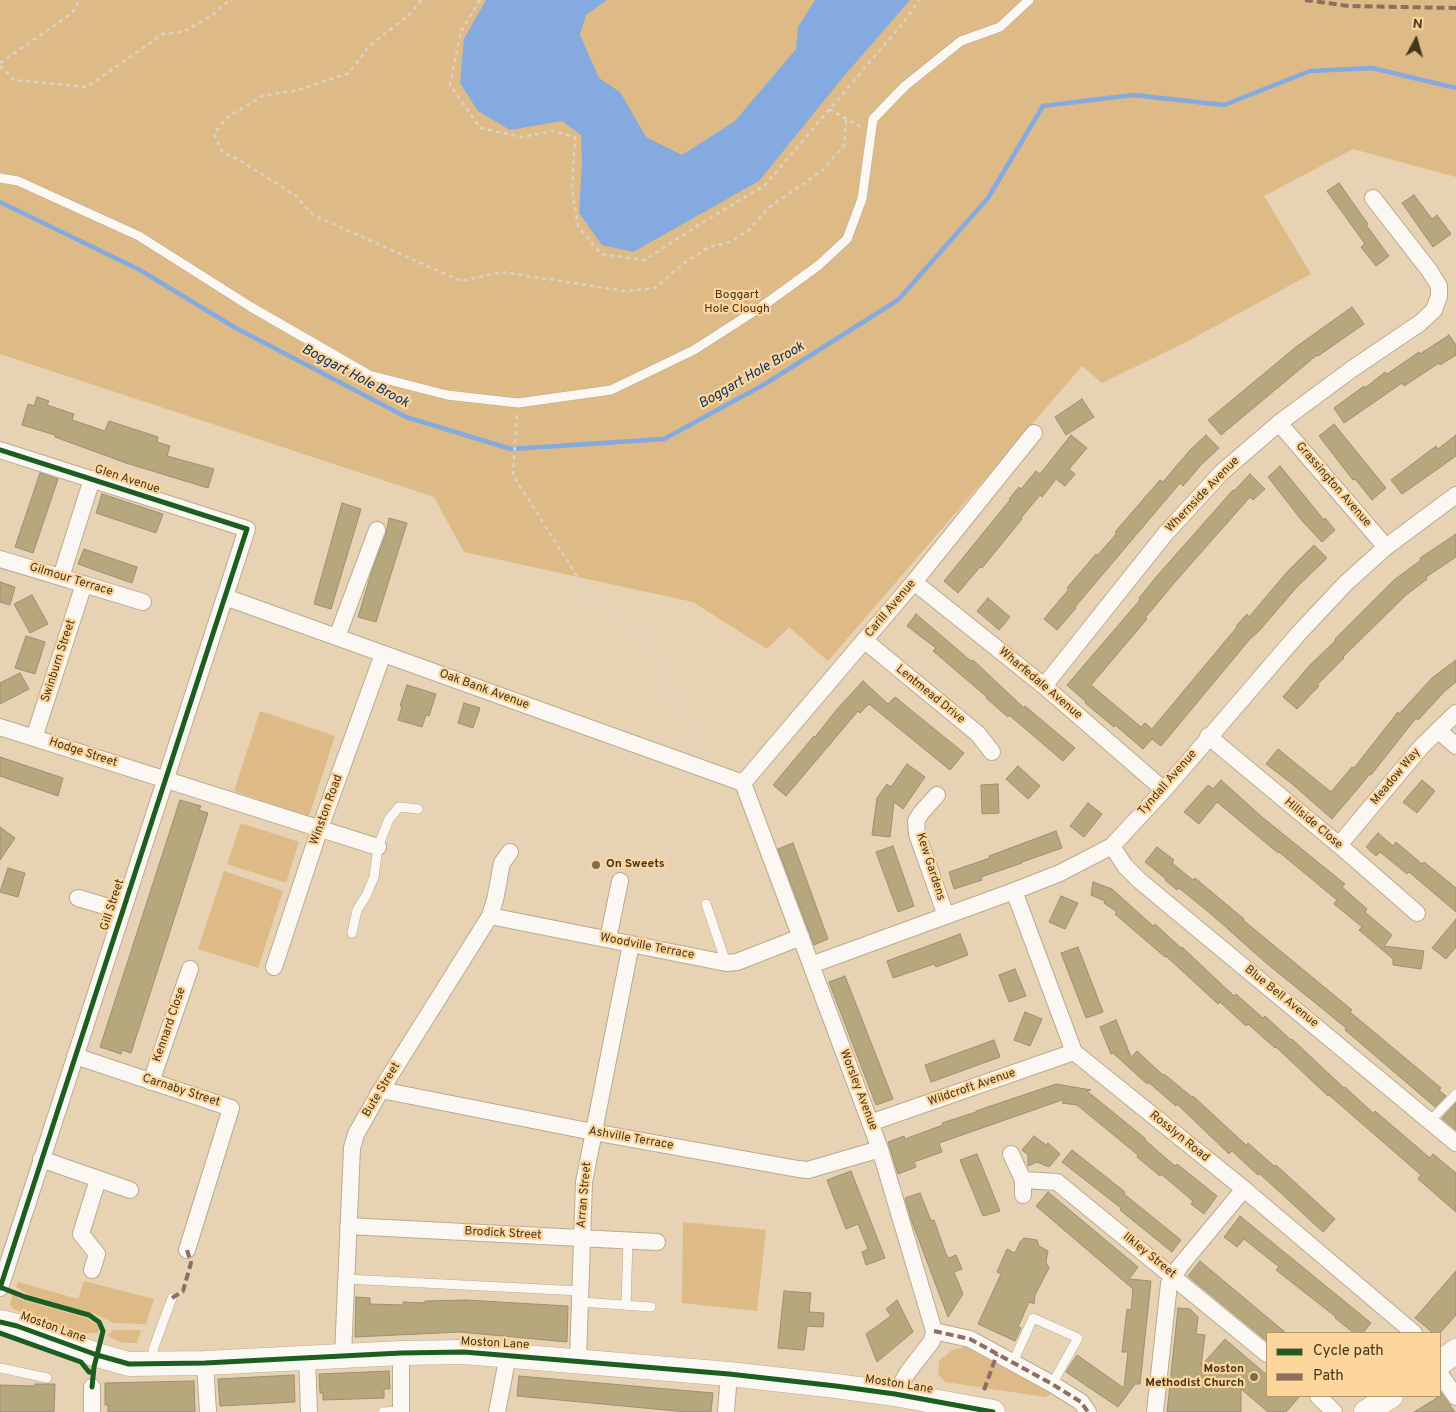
<!DOCTYPE html>
<html>
<head>
<meta charset="utf-8">
<style>
  body { margin:0 }
  #map { position:relative; width:1456px; height:1412px; overflow:hidden; background:#e7d2b3; font-family:Overpass,sans-serif }
  canvas { display:block }
  .legend { position:absolute; left:1266px; top:1332px; width:175px; height:65px; box-sizing:border-box; background:#fdd69d; border:1px solid #b3966a; margin:0; padding:6px 9px; list-style:none; font-size:15px; color:#44351d }
  .legend li { display:flex; align-items:center; gap:10px; height:25px }
  .legend b { width:25px; border:1px solid #b3966a }
  .north { position:absolute; left:1391px; top:15px; width:50px; height:50px; -webkit-text-stroke:4px #fdd69d; paint-order:stroke; rotate:6deg; font-size:14px; font-weight:700; line-height:20px; text-align:center; color:#44351d }
  .north::after { content:''; display:block; margin:auto; width:18px; height:22px; background:#44351d; clip-path:polygon(50% 0,100% 100%,50% 72%,0 100%) }
</style>
</head>
<body>
<div id="map">
<canvas width="1456" height="1412"></canvas>
<ul class="legend">
<li><b style="height:6px;background:#1b5e20"></b>Cycle path</li>
<li><b style="height:6px;background:#8d6e63"></b>Path</li>
</ul>
<div class="north">N</div>
</div>
<script>
const ctx = document.querySelector('canvas').getContext('2d');
ctx.lineJoin = 'round';
function fillPath(path, color) { ctx.fillStyle = color; ctx.fill(path, 'evenodd'); }
const poly = rows => new Path2D(rows.map(r => 'M' + r).join(''));
function stroke(path, color, width, dash) { ctx.strokeStyle = color; ctx.lineWidth = width; ctx.lineCap = dash ? 'butt' : 'round'; ctx.setLineDash(dash || []); ctx.stroke(path); }
function drawText(font, color, halo, rows, align = 'center') {
  ctx.font = font + ' Overpass,sans-serif'; ctx.lineWidth = 4.5; ctx.setLineDash([]); ctx.textBaseline = 'middle'; ctx.strokeStyle = halo; ctx.fillStyle = color; for (const [text, x, y, turn = 0] of rows) {
    ctx.save(); ctx.translate(x, y); ctx.rotate((+turn || 0) * Math.PI / 180); ctx.textAlign = isNaN(turn) ? turn : align; if (halo) ctx.strokeText(text, 0, 0); ctx.fillText(text, 0, 0); ctx.restore();
  }
}
const green = poly([
  [0,0,1456,0,1456,177,1353,149,1264,196,1311,274,1188,341,1102,383,1082,366,828,661,789,627,767,649,693,602,464,552,434,497,0,354],
  [260,711,335,736,309,816,234,791],
  [241,823,299,842,286,883,227,864],
  [224,871,283,891,258,968,198,949],
  [683,1222,766,1230,757,1311,682,1303],
  [84,1281,154,1299,146,1324,114,1323,95,1314,29,1295,16,1287,18,1282,78,1299],
  [13,1294,19,1299,86,1318,97,1325,99,1330,98,1333,83,1333,72,1330,13,1309,10,1304],
  [114,1330,141,1330,137,1343,123,1343,115,1340,107,1335],
  [965,1347,993,1362,1051,1394,1045,1397,945,1382,938,1374,939,1361,952,1350]
]);
const water = poly([
  [486,0,607,0,586,15,580,35,599,78,620,92,646,137,682,155,735,121,796,49,798,27,815,0,910,0,844,76,759,181,633,252,602,245,579,213,582,164,581,135,562,121,510,130,478,111,460,83,464,39]
]);
const stream = poly([
  [0,202,140,270,234,327,406,417,511,449,664,439,765,384,898,300,988,198,1043,106,1133,95,1224,105,1310,71,1372,68,1456,88]
]);
const building = poly([
  [1339,183,1368,224,1366,225,1389,256,1376,266,1361,247,1365,244,1327,191,1339,183],
  [1414,195,1432,219,1437,215,1451,234,1433,247,1402,203,1414,195],
  [1352,307,1364,324,1318,356,1317,355,1221,435,1208,420,1296,347,1352,307],
  [1449,335,1456,345,1456,355,1440,365,1439,363,1404,386,1402,383,1344,423,1334,408,1364,386,1365,388,1385,372,1387,374,1419,352,1420,354,1449,335],
  [37,397,49,401,47,405,74,414,72,420,105,431,109,421,158,437,157,442,170,446,167,456,214,469,208,488,126,463,55,437,55,435,22,425,28,404,34,406,37,397],
  [1082,399,1094,417,1066,435,1055,417,1082,399],
  [1334,424,1386,488,1372,500,1355,479,1353,480,1319,436,1334,424],
  [1071,435,1087,448,1069,469,1075,474,1065,486,1056,479,1042,497,1040,495,1021,518,1022,519,982,568,980,567,958,593,944,581,1010,500,1009,499,1019,487,1021,489,1036,471,1040,474,1071,435],
  [1206,435,1219,448,1200,466,1183,486,1180,483,1075,607,1076,608,1057,630,1044,619,1069,589,1067,588,1096,554,1097,556,1117,533,1115,532,1160,480,1163,482,1190,450,1206,435],
  [1456,435,1456,456,1402,494,1391,480,1436,446,1438,449,1456,435],
  [1280,466,1324,520,1325,518,1335,530,1322,542,1303,522,1268,477,1280,466],
  [40,473,58,479,33,553,15,547,40,473],
  [1250,474,1265,489,1253,500,1250,497,1175,582,1145,618,1147,619,1091,685,1141,727,1145,723,1152,729,1237,627,1236,626,1247,614,1249,617,1287,572,1314,545,1327,558,1296,588,1259,631,1250,639,1161,746,1152,739,1143,749,1115,725,1114,727,1085,703,1086,702,1067,685,1140,600,1139,598,1157,576,1233,490,1234,491,1250,474],
  [102,494,163,514,156,533,96,513,102,494],
  [342,503,361,509,331,609,314,604,342,503],
  [389,518,407,523,376,622,358,617,372,571,386,534,389,518],
  [1456,534,1456,557,1426,577,1427,579,1406,595,1343,657,1344,658,1317,685,1319,686,1297,709,1283,697,1308,667,1336,640,1335,639,1394,580,1421,560,1420,558,1456,534],
  [84,549,137,567,132,583,78,564,84,549],
  [0,582,15,587,10,605,0,602,0,582],
  [32,595,48,624,30,633,14,604,32,595],
  [988,598,1010,617,999,630,977,611,988,598],
  [916,614,971,661,973,660,1024,708,1025,706,1075,748,1063,761,1009,715,1008,717,986,698,987,697,933,651,936,648,907,626,916,614],
  [26,636,45,642,35,674,15,668,26,636],
  [1456,660,1456,682,1445,691,1418,720,1416,718,1371,775,1370,774,1332,819,1291,783,1266,764,1278,749,1331,792,1352,767,1354,768,1398,712,1399,714,1432,678,1456,660],
  [20,673,29,689,0,704,0,683,20,673],
  [863,681,888,704,895,697,964,753,950,770,869,704,860,713,858,711,786,796,773,785,814,736,815,737,838,708,863,681],
  [407,685,436,694,429,716,426,715,422,727,398,720,402,707,400,706,407,685],
  [464,703,480,708,473,728,458,723,464,703],
  [0,757,63,778,58,796,0,776,0,757],
  [907,764,925,777,903,809,894,802,890,837,872,835,877,798,887,784,891,787,907,764],
  [1018,766,1040,786,1028,799,1006,779,1018,766],
  [1221,780,1262,817,1345,884,1342,887,1367,909,1365,912,1392,935,1384,946,1424,951,1421,969,1393,965,1393,959,1359,930,1362,927,1334,904,1337,900,1279,852,1278,853,1217,802,1199,824,1184,812,1208,785,1213,789,1221,780],
  [1422,780,1435,791,1417,813,1403,802,1422,780],
  [998,784,999,813,982,814,981,785,998,784],
  [180,800,201,806,199,810,208,813,131,1053,122,1050,121,1054,100,1047,180,800],
  [1088,803,1102,814,1084,837,1070,826,1088,803],
  [0,827,15,838,0,860,0,827],
  [1056,831,1062,848,1022,862,1022,863,981,877,982,880,954,889,949,872,990,858,989,856,1056,831],
  [1378,833,1393,846,1396,842,1422,864,1424,862,1456,888,1456,912,1409,872,1407,874,1380,852,1376,856,1366,847,1378,833],
  [793,843,828,939,814,945,778,849,793,843],
  [893,846,914,906,898,912,876,852,893,846],
  [1157,847,1174,860,1172,863,1193,880,1195,878,1244,919,1243,920,1352,1010,1350,1012,1441,1088,1439,1090,1446,1096,1435,1107,1345,1030,1346,1028,1265,962,1211,914,1179,888,1177,890,1165,880,1166,879,1145,862,1157,847],
  [8,868,25,873,18,897,0,892,8,868],
  [1093,882,1112,889,1153,926,1155,924,1181,948,1182,947,1234,996,1236,994,1263,1018,1265,1016,1291,1040,1292,1039,1344,1088,1345,1087,1373,1113,1375,1111,1430,1158,1433,1154,1456,1173,1456,1212,1418,1179,1421,1175,1329,1095,1328,1096,1276,1047,1275,1048,1248,1024,1246,1026,1220,1002,1218,1004,1166,956,1165,957,1115,914,1117,912,1104,903,1105,901,1091,895,1093,882],
  [1061,896,1078,903,1065,929,1049,922,1061,896],
  [1456,919,1456,947,1446,959,1432,948,1456,919],
  [960,934,968,955,936,967,934,964,893,978,887,961,960,934],
  [1078,947,1103,1012,1086,1018,1061,953,1078,947],
  [1015,969,1026,996,1009,1002,999,975,1015,969],
  [845,976,893,1099,876,1105,829,982,845,976],
  [1025,1012,1042,1019,1030,1046,1014,1040,1025,1012],
  [1116,1020,1131,1057,1137,1051,1163,1075,1164,1074,1192,1097,1193,1096,1246,1145,1248,1143,1274,1166,1276,1165,1335,1219,1323,1232,1260,1174,1258,1175,1232,1151,1229,1154,1177,1104,1176,1106,1148,1082,1147,1084,1113,1053,1111,1054,1100,1027,1116,1020],
  [994,1040,1000,1057,931,1082,925,1065,994,1040],
  [1056,1084,1091,1090,1087,1091,1146,1139,1145,1140,1175,1166,1177,1164,1217,1196,1204,1214,1191,1204,1193,1201,1161,1174,1160,1176,1137,1157,1138,1155,1077,1105,1062,1103,1065,1099,939,1143,942,1152,914,1162,916,1167,898,1174,888,1142,904,1136,905,1139,943,1125,942,1123,976,1112,976,1111,1056,1084],
  [1456,1103,1456,1130,1442,1118,1456,1103],
  [1034,1136,1046,1145,1048,1143,1060,1154,1049,1167,1037,1162,1028,1166,1028,1155,1022,1150,1034,1136],
  [1072,1150,1125,1192,1124,1194,1181,1240,1172,1252,1120,1210,1121,1208,1062,1162,1072,1150],
  [977,1154,1000,1211,983,1216,960,1160,977,1154],
  [851,1171,885,1258,866,1265,862,1252,868,1249,858,1224,846,1229,827,1180,851,1171],
  [1048,1192,1138,1267,1129,1279,1151,1281,1140,1384,1135,1384,1118,1407,1066,1372,1077,1355,1124,1388,1128,1352,1122,1352,1127,1309,1131,1310,1133,1289,1036,1206,1048,1192],
  [920,1193,931,1221,934,1220,946,1254,949,1258,956,1255,962,1269,954,1272,963,1294,948,1317,912,1222,905,1198,920,1193],
  [1240,1216,1371,1323,1363,1333,1354,1333,1335,1318,1336,1317,1276,1270,1279,1267,1244,1239,1237,1247,1224,1237,1240,1216],
  [1024,1238,1037,1240,1039,1246,1048,1251,1046,1262,1049,1268,1035,1295,1034,1304,1029,1302,1018,1327,1021,1328,1015,1341,978,1324,1001,1274,997,1272,1007,1249,1015,1253,1020,1242,1024,1238],
  [1200,1261,1286,1333,1267,1333,1267,1341,1188,1276,1200,1261],
  [1456,1271,1456,1315,1440,1333,1433,1333,1415,1318,1456,1271],
  [784,1291,811,1293,809,1312,824,1313,823,1327,807,1326,804,1350,778,1348,784,1291],
  [356,1297,370,1298,370,1304,403,1305,403,1302,425,1303,425,1301,465,1300,568,1306,567,1342,460,1332,355,1337,356,1297],
  [897,1300,913,1332,877,1362,866,1334,891,1316,886,1309,897,1300],
  [1178,1308,1190,1309,1198,1317,1196,1334,1205,1335,1201,1366,1225,1339,1267,1375,1267,1396,1300,1396,1286,1412,1268,1412,1241,1389,1241,1412,1167,1412,1178,1308],
  [389,1371,390,1389,384,1389,384,1398,323,1400,323,1393,320,1393,319,1374,389,1371],
  [294,1375,295,1402,220,1406,218,1379,294,1375],
  [519,1376,713,1393,711,1412,687,1412,517,1396,519,1376],
  [194,1381,195,1412,108,1412,108,1405,105,1405,105,1383,194,1381],
  [35,1384,55,1384,54,1412,0,1412,0,1385,35,1386,35,1384],
  [1441,1393,1455,1412,1414,1412,1440,1396,1441,1393]
]);
const path = poly([
  [421,0,409,15,369,46,349,73,298,90,262,96,226,118,214,134,223,153,236,158,296,196,313,215,461,281,502,272,624,291,655,288,683,264,709,247,730,242,750,229,768,208,822,171,844,145,846,120],
  [480,0,461,31,450,85,480,128,522,137,554,131,575,137,572,188,578,226,601,254,645,260,700,224,765,185,903,23,919,0],
  [0,63,72,13,80,0],
  [0,66,14,80,87,87,163,34,183,32,214,14,228,1,232,0],
  [829,109,861,127],
  [517,415,513,475,587,592,645,638,701,752]
]);
const lane = poly([
  [0,178,18,181,139,236,251,307,369,375,447,395,518,403,611,390,694,350,764,305,819,265,847,239,862,199,873,119,905,86,961,41,1000,27,1029,0],
  [706,904,726,963],
  [352,933,357,910,366,896,374,877,378,847,389,819,399,807,418,809],
  [1431,1120,1456,1094],
  [345,1279,581,1291],
  [581,1302,651,1307],
  [626,1305,628,1241],
  [151,1362,154,1347,172,1298],
  [1013,1362,1033,1318,1078,1338,1052,1384],
  [0,1368,47,1378],
  [383,1412,401,1411]
]);
const street = poly([
  [1279,423,1386,547],
  [0,450,247,529,0,1288],
  [0,559,143,602],
  [61,577,92,479],
  [914,582,1044,686,1164,790],
  [225,597,743,783],
  [337,637,377,530],
  [864,640,978,734,992,752],
  [1044,686,1166,533,1222,472,1279,423,1352,369,1420,323,1434,310,1439,296,1439,286,1429,270,1373,198],
  [0,727,378,847],
  [1438,730,1456,746],
  [1208,736,1339,845,1417,913],
  [34,738,84,584],
  [743,783,880,1149,934,1331,932,1341,908,1372,895,1394],
  [743,783,914,582,1034,433],
  [937,795,921,813,916,821,917,834,946,916],
  [1339,845,1422,746,1456,713],
  [1112,846,1125,866,1140,881,1456,1143],
  [1014,891,1074,1052,1244,1189,1414,1333],
  [78,898,122,911],
  [490,916,726,963,737,962,801,937],
  [608,939,620,881],
  [811,965,1014,891,1060,873,1112,846,1164,790,1299,633,1346,583,1386,547,1456,495],
  [274,967,320,828,383,654],
  [75,1056,231,1108,187,1250],
  [151,1082,190,969],
  [381,1090,593,1132,798,1169,808,1170,880,1149],
  [870,1123,1074,1052],
  [1011,1154,1023,1180,1023,1195],
  [41,1159,130,1190],
  [1023,1180,1057,1182,1267,1354],
  [348,1226,657,1242],
  [92,1270,97,1254,81,1234,98,1179],
  [934,1331,970,1339,1052,1384,1081,1402,1088,1412],
  [343,1355,352,1148,356,1134,381,1090,490,916,495,900,502,863,510,852],
  [307,1357,309,1412],
  [578,1360,584,1182,631,944],
  [205,1363,208,1412],
  [1440,1374,1456,1397],
  [1318,1396,1334,1412],
  [92,1412,92,1387],
  [401,1412,401,1353],
  [497,1412,508,1355],
  [726,1412,729,1374],
  [1155,1412,1169,1284,1180,1266,1244,1189]
]);
const secondary = poly([
  [0,1322,17,1326,97,1355,129,1364,205,1363,401,1353,464,1352,729,1374,836,1386,895,1394,993,1412],
  [1440,1363,1456,1351],
  [1366,1412,1391,1396]
]);
const quiet = poly([
  [1305,0,1349,6,1456,8],
  [172,1298,183,1291,191,1263,187,1250],
  [934,1331,970,1339,1052,1384,1081,1402,1088,1412],
  [984,1390,997,1354]
]);
const cycleway = poly([
  [0,450,247,529,0,1288],
  [0,1287,25,1297,89,1315,99,1322,103,1331,94,1367,92,1387],
  [0,1322,17,1326,97,1355,129,1364,205,1363,401,1353,464,1352,729,1374,836,1386,895,1394,993,1412],
  [0,1333,81,1362,89,1372,93,1372]
]);
const markers = [
  [596,865,5,"#7d6c52"],
  [1254,1377,5,"#7d6c52"]
];
const parkNames = [
  ["Boggart",737,296],
  ["Hole Clough",737,310]
];
const streetNames = [
  ["Glen Avenue",127,480,18],
  ["Grassington Avenue",1333,485,49],
  ["Whernside Avenue",1203,495,-46],
  ["Gilmour Terrace",71,580,17],
  ["Carill Avenue",891,609,-50],
  ["Swinburn Street",59,661,-72],
  ["Wharfedale Avenue",1040,684,40],
  ["Oak Bank Avenue",484,690,20],
  ["Lentmead Drive",930,695,39],
  ["Hodge Street",83,753,18],
  ["Meadow Way",1396,777,-50],
  ["Tyndall Avenue",1168,783,-49],
  ["Winston Road",327,810,-70],
  ["Hillside Close",1313,824,40],
  ["Kew Gardens",930,867,72],
  ["Gill Street",113,905,-72],
  ["Woodville Terrace",647,947,11],
  ["Blue Bell Avenue",1281,997,39],
  ["Kennard Close",170,1025,-71],
  ["Wildcroft Avenue",972,1088,-19],
  ["Bute Street",382,1090,-59],
  ["Worsley Avenue",858,1090,69],
  ["Carnaby Street",181,1091,18],
  ["Rosslyn Road",1179,1137,39],
  ["Ashville Terrace",631,1139,10],
  ["Arran Street",585,1195,-85],
  ["Brodick Street",503,1234,3],
  ["Ilkley Street",1149,1256,39],
  ["Moston Lane",53,1328,20],
  ["Moston Lane",495,1344,3],
  ["Moston Lane",899,1385,9]
];
const poiNames = [
  ["On Sweets",606,865],
  ["Moston",1244,1370,"right"],
  ["Methodist Church",1244,1384,"right"]
];
const waterNames = [
  ["Boggart Hole Brook",752,376,-30],
  ["Boggart Hole Brook",355,377,28]
];
fillPath(green, '#ddba86');
fillPath(water, '#84aae0');
stroke(stream, '#84aae0', 4.5);
fillPath(building, '#b6a77d');
stroke(building, '#9b8f75', 1);
stroke(lane, '#baaa91', 10);
stroke(street, '#baaa91', 18);
stroke(secondary, '#baaa91', 25);
stroke(path, '#d9d2c8', 2.5, [4, 4]);
stroke(lane, '#fbf8f4', 9);
stroke(street, '#fbf8f4', 16);
stroke(secondary, '#fbf8f4', 24);
stroke(quiet, '#8d6e63', 4, [8, 4]);
stroke(cycleway, '#1b5e20', 5);
for (const [x, y, r, color] of markers) { const dot = new Path2D(); dot.arc(x, y, r, 0, 2 * Math.PI); ctx.fillStyle = color; ctx.fill(dot); stroke(dot, '#fdd69d', 2); }
drawText('12px', '#3f321f', '#fdd69d', parkNames);
drawText('12px', '#44351d', '#fdd69d', streetNames);
drawText('bold 12px', '#44351d', '#fdd69d', poiNames, 'left');
drawText('italic 14px', '#053169', '#fdd69d', waterNames);
</script>
</body>
</html>
